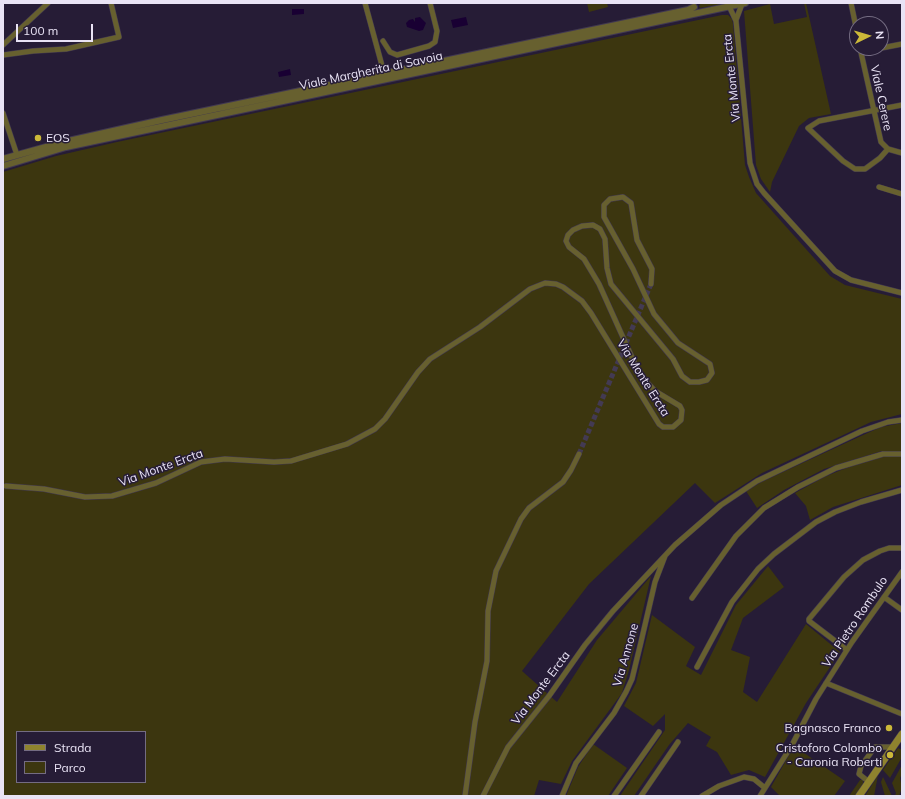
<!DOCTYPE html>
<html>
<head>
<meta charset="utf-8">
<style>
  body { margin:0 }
  #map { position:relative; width:905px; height:799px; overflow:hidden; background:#261c36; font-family:Mulish,sans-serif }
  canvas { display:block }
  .frame { position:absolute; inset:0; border:4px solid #e9e3f5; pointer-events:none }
  .legend { position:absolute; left:16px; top:731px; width:130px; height:52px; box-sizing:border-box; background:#261c36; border:1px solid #746c82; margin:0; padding:5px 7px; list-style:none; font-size:12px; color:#e9e3f5 }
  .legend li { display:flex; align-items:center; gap:8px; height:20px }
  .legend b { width:20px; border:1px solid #746c82 }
  .north { position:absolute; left:849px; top:16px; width:40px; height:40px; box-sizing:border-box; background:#261c36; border:1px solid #746c82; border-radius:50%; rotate:85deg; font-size:11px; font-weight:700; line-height:16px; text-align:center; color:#e9e3f5 }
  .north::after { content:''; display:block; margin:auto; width:14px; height:18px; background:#ccb939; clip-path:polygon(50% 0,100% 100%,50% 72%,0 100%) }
  .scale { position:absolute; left:16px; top:24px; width:77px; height:18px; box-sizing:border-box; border:2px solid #e9e3f5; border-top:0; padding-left:5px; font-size:12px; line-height:14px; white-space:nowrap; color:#e9e3f5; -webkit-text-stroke:3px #261c36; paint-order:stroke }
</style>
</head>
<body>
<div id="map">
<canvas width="905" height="799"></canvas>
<div class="frame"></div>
<ul class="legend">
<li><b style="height:5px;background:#8f832e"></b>Strada</li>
<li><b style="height:11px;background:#3c360f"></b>Parco</li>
</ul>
<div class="north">N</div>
<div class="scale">100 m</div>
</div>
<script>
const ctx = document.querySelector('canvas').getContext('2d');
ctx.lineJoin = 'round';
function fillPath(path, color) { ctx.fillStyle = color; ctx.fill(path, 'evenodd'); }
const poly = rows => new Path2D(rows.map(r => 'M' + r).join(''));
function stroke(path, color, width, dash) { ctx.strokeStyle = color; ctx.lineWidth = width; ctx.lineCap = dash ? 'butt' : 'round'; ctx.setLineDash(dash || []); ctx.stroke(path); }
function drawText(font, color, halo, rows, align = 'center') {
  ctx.font = font + ' Mulish,sans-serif'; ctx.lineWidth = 3; ctx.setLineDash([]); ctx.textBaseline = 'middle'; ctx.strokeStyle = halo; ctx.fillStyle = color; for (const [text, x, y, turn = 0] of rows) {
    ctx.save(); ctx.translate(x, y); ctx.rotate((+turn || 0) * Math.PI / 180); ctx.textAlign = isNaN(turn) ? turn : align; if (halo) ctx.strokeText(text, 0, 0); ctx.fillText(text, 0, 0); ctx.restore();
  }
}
const green = poly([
  [587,3,607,3,608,7,589,12],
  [701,3,727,3,700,8,699,6],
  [804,3,806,3,831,114,809,118,799,126,772,182,770,192,761,179,756,165,744,11,770,4,774,24,807,17],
  [722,15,728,15,732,19,733,24,745,165,749,177,756,193,830,276,845,285,902,299,902,414,871,422,762,473,715,503,695,483,589,584,522,671,557,702,597,640,651,576,629,670,622,693,572,761,561,784,539,780,534,796,3,796,3,172,56,156,117,142],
  [17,732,145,732,145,782,17,782],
  [902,423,902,451,882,451,824,469,784,490,757,508,746,491,761,482,861,436,881,427],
  [893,456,902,457,902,485,833,507,810,520,806,506,795,493,824,477,856,464,881,457],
  [768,566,784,587,743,618,731,650,750,657,743,692,757,702,806,624,840,652,806,703,765,777,749,770,731,775,717,752,706,746,711,737,688,723,669,745,634,796,620,796,665,730,665,714,653,726,624,706,636,683,652,615,695,647,686,666,701,675,736,605],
  [593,744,627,768,608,796,566,796,578,767],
  [794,746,845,781,834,796,786,795,780,796,771,787],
  [898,748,902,750,902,757,890,778,883,770],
  [902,765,902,774,900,778,902,788,899,796,895,796,896,793,892,783],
  [878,775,874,796,865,796],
  [883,777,885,781,892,796,885,796,881,782],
  [860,780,863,780,863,784,855,796,849,796]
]);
const water = poly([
  [292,9,304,9,304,14,292,15],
  [420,17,426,23,423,30,419,31,407,27,406,23,409,20,413,19,415,22,415,18],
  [466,17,468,25,453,28,451,20],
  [290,69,291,75,279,77,278,72]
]);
const minorTunnel = poly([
  [579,454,651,284]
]);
const minor = poly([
  [365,3,384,73],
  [851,3,857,32],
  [729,6,736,21,750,163,757,184,764,193,835,271,851,280,902,293],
  [736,20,742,4],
  [383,41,390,52,397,55,429,46,435,42,437,31,430,3],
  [3,45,48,3],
  [860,48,881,142,888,149],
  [861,52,902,44],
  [3,55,33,51,66,49,119,37,111,3],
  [3,113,17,155],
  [888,149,880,158,865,169,855,169,843,161,808,128,819,121,902,105],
  [888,149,902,153],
  [879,187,902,194],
  [6,486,44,489,85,497,112,496,156,483,201,462,225,459,274,462,291,461,347,444,375,429,385,419,418,372,430,359,480,327,530,289,545,283,556,284,563,287,582,301,591,313,659,424,663,427,673,427,681,420,682,410,680,406,655,391,644,379,635,364,599,284,584,259,569,247,566,241,568,235,573,230,582,226,593,225,600,229,605,239,607,268,611,284,673,359,682,376,690,382,699,382,707,380,712,373,710,364,678,343,654,314,633,269,604,217,604,205,610,199,623,197,631,203,637,240,652,269,651,284],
  [884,597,902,610],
  [692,598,736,536,764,508,798,487,836,468,883,454,902,454],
  [847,650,809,621,809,619,844,577,863,560,880,551,889,548,902,548],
  [697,667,732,602,758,569,774,554,816,522,835,512,861,502,902,490],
  [826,683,902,714],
  [869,782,859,774,861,766,875,747,893,747],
  [465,796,475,722,487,661,488,611,496,571,521,519,529,508,563,482,571,470,579,454],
  [483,796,508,747,549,696,585,645,613,611,675,545,721,505,757,481,862,431,888,422,902,420],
  [562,796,576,763,614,713,626,692,632,679,641,642,655,582,665,556],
  [614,796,659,732],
  [641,796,678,742],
  [702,796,719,786,744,777,754,779,765,788],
  [760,796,792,745,816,699,852,642,902,572]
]);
const tertiary = poly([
  [3,159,64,142,162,120,688,10,694,7],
  [3,166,66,147,745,3]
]);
const secondary = poly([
  [859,796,902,734]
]);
const markers = [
  [38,138,4,"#ccb939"],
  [889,728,4,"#ccb939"],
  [890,755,4,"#ccb939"]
];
const streetNames = [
  ["Viale Margherita di Savoia",371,71,-12],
  ["Via Monte Ercta",732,78,-96],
  ["Viale Cerere",881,98,78],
  ["Via Monte Ercta",643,378,58],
  ["Via Monte Ercta",161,468,-20],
  ["Via Pietro Rombulo",855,622,-56],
  ["Via Annone",626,655,-74],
  ["Via Monte Ercta",541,688,-53]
];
const poiNames = [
  ["EOS",46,138,"left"],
  ["Bagnasco Franco",881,728],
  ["Cristoforo Colombo",882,748],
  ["- Caronia Roberti",882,762]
];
fillPath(green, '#3c360f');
fillPath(water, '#190033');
stroke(minorTunnel, '#433a53', 5, [5, 2.5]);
stroke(minor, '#413851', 6);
stroke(tertiary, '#413851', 8);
stroke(secondary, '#413851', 8);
stroke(minor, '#67602f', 5);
stroke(tertiary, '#67602f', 6);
stroke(secondary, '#8f832e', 7);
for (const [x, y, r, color] of markers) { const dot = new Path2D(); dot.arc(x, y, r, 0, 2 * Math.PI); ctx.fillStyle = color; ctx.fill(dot); stroke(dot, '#261c36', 1.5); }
drawText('12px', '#e9e3f5', '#261c36', streetNames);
drawText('12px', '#e9e3f5', '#261c36', poiNames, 'right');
</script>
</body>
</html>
